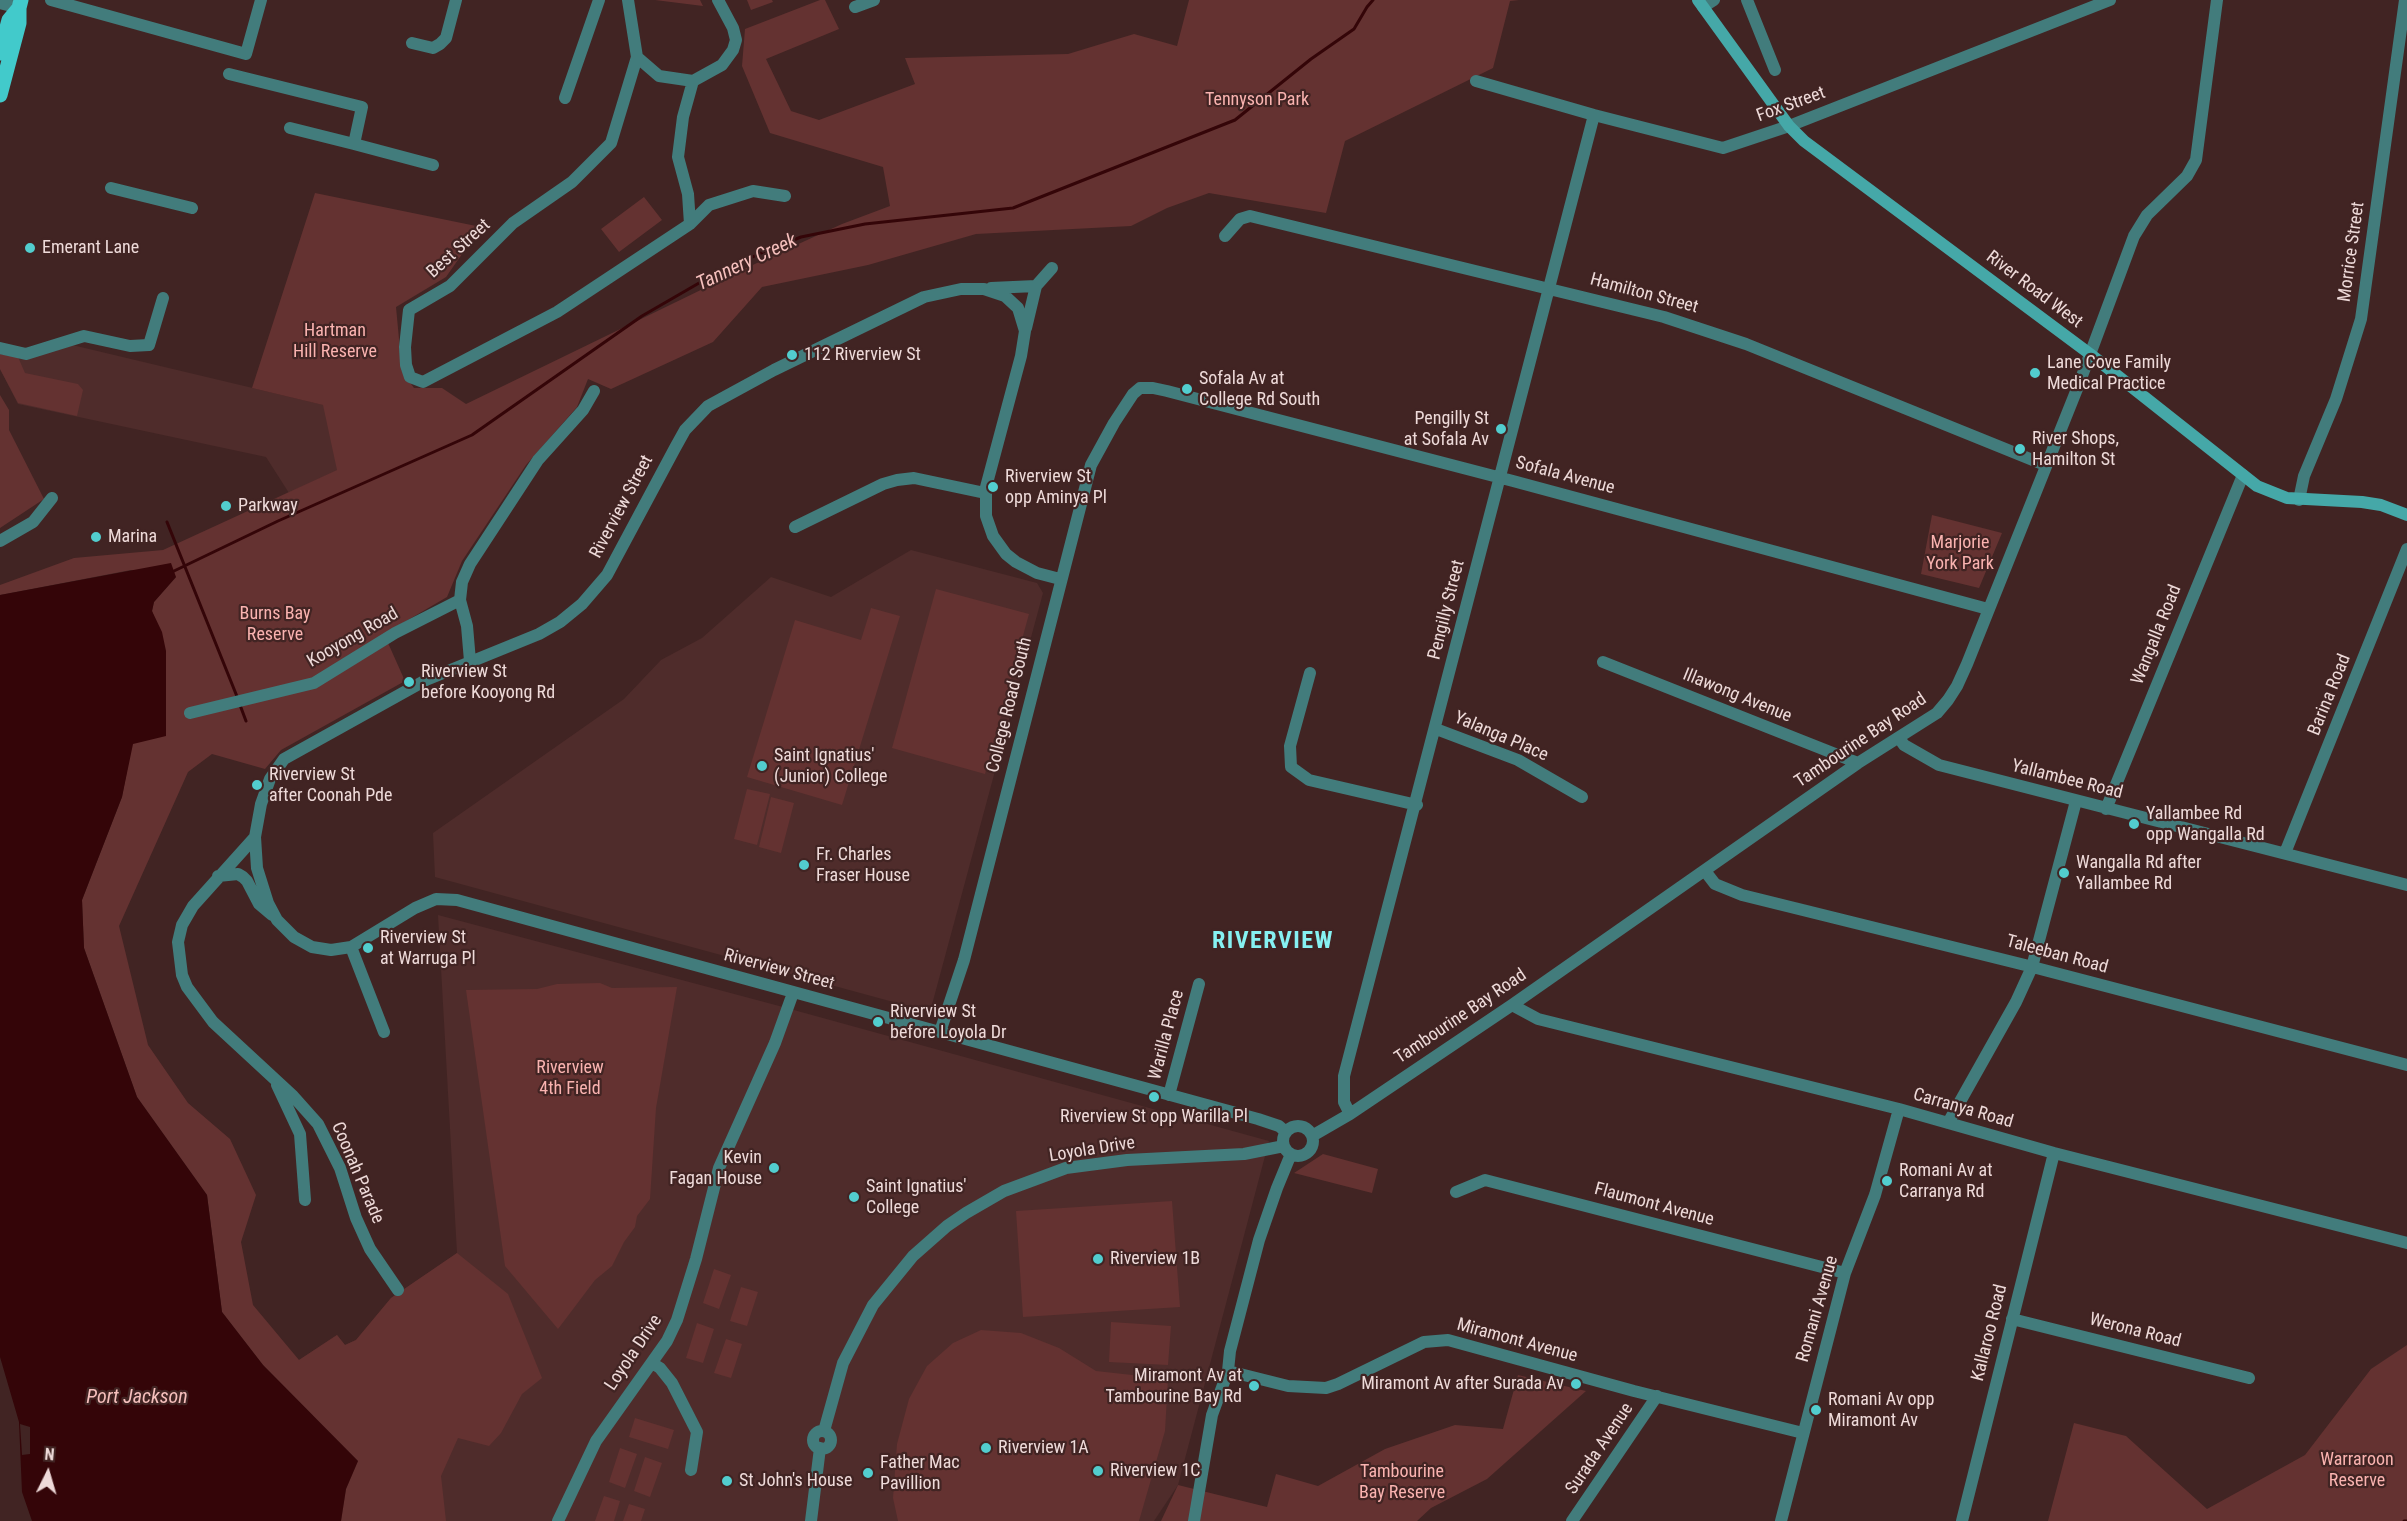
<!DOCTYPE html>
<html>
<head>
<meta charset="utf-8">
<style>
  body { margin:0 }
  #map { position:relative; width:2407px; height:1521px; overflow:hidden; background:#412423; font-family:"Roboto Condensed",sans-serif }
  canvas { display:block }
  .north { position:absolute; left:18px; top:1443px; width:60px; height:60px; -webkit-text-stroke:4px #412423; paint-order:stroke; rotate:5deg; font-size:16px; font-weight:700; line-height:24px; text-align:center; color:#eedad9 }
  .north::after { content:''; display:block; margin:auto; width:21px; height:27px; background:#eedad9; clip-path:polygon(50% 0,100% 100%,50% 72%,0 100%) }
</style>
</head>
<body>
<div id="map">
<canvas width="2407" height="1521"></canvas>
<div class="north">N</div>
</div>
<script>
const ctx = document.querySelector('canvas').getContext('2d');
ctx.lineJoin = 'round';
function fillPath(path, color) { ctx.fillStyle = color; ctx.fill(path, 'evenodd'); }
const poly = rows => new Path2D(rows.map(r => 'M' + r).join(''));
function stroke(path, color, width, dash) { ctx.strokeStyle = color; ctx.lineWidth = width; ctx.lineCap = dash ? 'butt' : 'round'; ctx.setLineDash(dash || []); ctx.stroke(path); }
function drawText(font, color, halo, rows, align = 'center') {
  ctx.font = font + ' "Roboto Condensed",sans-serif'; ctx.lineWidth = 4.5; ctx.setLineDash([]); ctx.textBaseline = 'middle'; ctx.strokeStyle = halo; ctx.fillStyle = color; for (const [text, x, y, turn = 0] of rows) {
    ctx.save(); ctx.translate(x, y); ctx.rotate((+turn || 0) * Math.PI / 180); ctx.textAlign = isNaN(turn) ? turn : align; if (halo) ctx.strokeText(text, 0, 0); ctx.fillText(text, 0, 0); ctx.restore();
  }
}
const built = poly([
  [68,344,324,405,338,470,289,493,266,457,18,404,0,369,0,355,24,359],
  [911,550,1037,583,1043,593,930,1012,435,877,433,833,624,699,661,660,702,638,771,577,831,597],
  [438,915,783,1007,1269,1141,1178,1485,1154,1521,341,1521,299,1360,337,1335,345,1345,356,1340,391,1298,457,1253]
]);
const green = poly([
  [655,0,700,0,703,6],
  [747,0,772,0,773,2,751,10],
  [820,0,825,0,839,29,766,59,791,111,819,120,915,84,905,58,1068,54,1134,34,1177,46,1189,0,1519,0,1510,1,1493,68,1345,141,1326,213,1209,193,1167,208,1131,226,976,234,868,265,762,287,713,342,611,389,588,379,577,407,526,465,462,561,447,597,384,634,405,681,281,750,265,769,212,754,188,772,119,926,148,1045,188,1103,230,1139,256,1195,241,1242,253,1305,299,1360,337,1335,345,1345,356,1340,391,1298,457,1253,508,1294,542,1378,522,1394,501,1433,489,1446,458,1438,441,1476,446,1521,341,1521,346,1489,358,1461,263,1365,222,1312,207,1195,137,1097,84,948,82,900,122,797,155,620,152,611,154,602,176,577,131,570,0,595,0,585,74,558,163,550,337,470,323,405,252,388,315,193,481,227,446,277,396,307,402,371,414,388,442,388,466,404,744,269,842,224,890,206,883,167,770,133,742,66,745,29],
  [644,197,662,220,619,252,601,229],
  [0,354,18,357,25,373,78,384,83,390,77,416,18,403,0,369],
  [0,395,9,410,9,430,44,499,0,528],
  [1932,515,2002,533,1979,588,1921,574],
  [936,589,1029,614,985,774,892,748],
  [871,608,900,616,842,805,747,777,795,620,861,640],
  [747,789,770,794,757,845,734,839],
  [771,797,794,803,781,853,759,847],
  [600,983,612,988,677,987,656,1108,650,1199,637,1216,635,1227,624,1242,612,1266,595,1280,558,1329,505,1266,466,990,537,989,557,984],
  [1323,1154,1378,1169,1372,1193,1294,1173],
  [1172,1201,1180,1307,1023,1317,1016,1211],
  [714,1269,731,1275,719,1309,703,1303],
  [741,1287,758,1292,747,1326,730,1321],
  [1111,1322,1171,1326,1168,1365,1109,1362],
  [697,1323,714,1329,703,1363,686,1358],
  [981,1330,1021,1333,1059,1348,1096,1371,1168,1379,1165,1431,1139,1521,898,1521,893,1498,897,1444,909,1399,927,1366,953,1343],
  [726,1339,742,1344,731,1378,714,1373],
  [2407,1345,2407,1521,2048,1521,2074,1423,2126,1436,2207,1509,2305,1455,2371,1369],
  [1518,1375,1586,1391,1487,1479,1431,1508,1417,1521,1161,1521,1178,1485,1267,1507,1276,1474,1318,1486,1385,1449,1455,1425,1503,1429],
  [635,1418,674,1430,668,1449,629,1437],
  [620,1448,637,1454,625,1488,609,1482],
  [645,1457,662,1463,650,1497,634,1491],
  [604,1496,620,1501,614,1521,595,1521],
  [629,1504,645,1509,641,1521,623,1521]
]);
const water = poly([
  [171,563,176,577,154,602,152,611,162,632,166,651,166,736,133,744,122,797,82,900,84,948,137,1097,207,1195,222,1312,263,1365,358,1461,346,1489,341,1521,32,1521,22,1492,19,1422,0,1357,0,595]
]);
const pier = poly([
  [20,1424,30,1427,30,1454,22,1455]
]);
const stream = poly([
  [167,522,238,699],
  [174,571,278,521,472,435,642,316,706,279,761,253,801,237,865,224,1013,208,1235,120,1311,59,1354,29,1367,7,1373,0],
  [240,705,246,721],
  [2404,1521,2407,1521]
]);
const street = poly([
  [51,0,246,54,261,0],
  [628,0,637,57,611,143,572,182,513,223,450,286,409,310,405,347,406,365,410,377,423,382,557,312,690,224,709,205,753,191,785,196],
  [1747,0,1775,70],
  [0,3,19,8],
  [855,7,874,0],
  [1703,7,1714,0],
  [412,43,433,48,440,44,446,38,456,0],
  [637,57,659,76,693,81],
  [229,74,362,107,354,144,433,165],
  [1476,81,1594,115,1723,148,1789,126,2110,0],
  [565,98,599,0],
  [290,128,354,144],
  [111,188,192,208],
  [690,224,688,194,678,157,683,117,693,81,722,65,733,50,736,40,733,28,718,0],
  [1225,236,1240,219,1250,216,1664,317,1746,344,2045,465],
  [1036,286,1052,268],
  [991,288,1036,286,1026,328],
  [0,348,26,354,84,336,130,346,149,345,163,298],
  [2299,500,2304,476,2336,399,2361,319,2405,0],
  [795,527,883,484,897,480,914,478,985,493],
  [0,541,33,522,52,498],
  [1060,579,1037,573,1016,562,1006,554,993,536,986,516,986,487,1021,356,1025,331,1018,308,1005,296,984,289,961,289,924,297,774,370,708,406,685,430,675,448,607,575,582,604,560,622,539,634,426,680,284,759,270,779,261,804,255,837,257,868,268,903,277,920,294,937,312,947,331,950,351,947,415,908,436,899,457,900,1258,1119,1279,1126,1286,1132],
  [470,661,467,626,460,600,462,582,470,564,538,460,583,410,594,391],
  [1603,662,1858,763],
  [1310,673,1290,746,1291,767,1309,780,1417,805],
  [190,713,314,683,395,633,460,600],
  [1436,729,1518,760,1582,797],
  [1899,738,1904,745,1939,765,2407,885],
  [2106,809,2243,475],
  [255,837,193,906,182,925,178,942,182,975,187,987,213,1022,293,1096,318,1124,340,1168,356,1218,370,1249,398,1290],
  [2285,853,2407,549],
  [1705,871,1715,884,1742,895,2025,965,2407,1065],
  [218,876,238,874,243,877,247,881,259,904,272,915],
  [351,947,384,1032],
  [1512,1005,1538,1019,1899,1109,2054,1153,2407,1243],
  [940,1032,964,960,1091,465,1114,423,1133,394,1140,388,1153,388,1167,391,1513,481,1988,609],
  [277,1085,300,1134,305,1200],
  [1169,1095,1199,984],
  [1350,1114,1344,1102,1344,1076,1594,115],
  [1948,1123,2016,1002,2032,967,2076,801],
  '1283 1141a15 15 0 1 1 30 0a15 15 0 1 1-30 0Z',
  [1312,1136,1350,1114,1512,1005,1858,763,1937,713,1948,700,1957,686,1967,664,2079,384,2134,236,2147,215,2187,176,2196,160,2217,0],
  [1456,1192,1485,1180,1845,1273],
  [2012,1319,2249,1378],
  [652,1363,660,1368,672,1383,697,1432,691,1470],
  [1228,1371,1288,1386,1326,1388,1338,1384,1424,1342,1448,1340,1634,1391,1803,1433],
  [824,1431,843,1363,873,1305,913,1256,947,1226,966,1213,1004,1191,1066,1168,1127,1160,1244,1154,1284,1146],
  '813 1440a9 9 0 1 1 18 0a9 9 0 1 1-18 0Z',
  [558,1521,596,1441,667,1341,677,1320,696,1259,719,1168,775,1043,793,993],
  [811,1521,820,1448],
  [1194,1521,1212,1415,1228,1371,1230,1351,1259,1240,1277,1188,1291,1154],
  [1572,1521,1657,1396],
  [1781,1521,1845,1273,1875,1195,1899,1109],
  [1962,1521,2054,1153]
]);
const secondary = poly([
  [1698,0,1789,126,1804,141,2090,354,2257,486,2287,498,2362,502,2381,505,2407,515]
]);
const primary = poly([
  [0,53,9,20,19,8],
  [0,95,19,23,19,8,21,0]
]);
const markers = [
  [30,248,6,"#52cdce"],
  [792,355,6,"#52cdce"],
  [2035,373,6,"#52cdce"],
  [1187,389,6,"#52cdce"],
  [1501,429,6,"#52cdce"],
  [2020,449,6,"#52cdce"],
  [993,487,6,"#52cdce"],
  [226,506,6,"#52cdce"],
  [96,537,6,"#52cdce"],
  [409,682,6,"#52cdce"],
  [762,766,6,"#52cdce"],
  [257,785,6,"#52cdce"],
  [2134,824,6,"#52cdce"],
  [804,865,6,"#52cdce"],
  [2064,873,6,"#52cdce"],
  [368,948,6,"#52cdce"],
  [878,1022,6,"#52cdce"],
  [1154,1097,6,"#52cdce"],
  [774,1168,6,"#52cdce"],
  [1887,1181,6,"#52cdce"],
  [854,1197,6,"#52cdce"],
  [1098,1259,6,"#52cdce"],
  [1576,1384,6,"#52cdce"],
  [1254,1386,6,"#52cdce"],
  [1816,1410,6,"#52cdce"],
  [986,1448,6,"#52cdce"],
  [1098,1471,6,"#52cdce"],
  [868,1473,6,"#52cdce"],
  [727,1481,6,"#52cdce"]
];
const parkNames = [
  ["Tennyson Park",1257,100],
  ["Hartman",335,331],
  ["Hill Reserve",335,352],
  ["Marjorie",1960,543],
  ["York Park",1960,564],
  ["Burns Bay",275,614],
  ["Reserve",275,635],
  ["Riverview",570,1068],
  ["4th Field",570,1089],
  ["Warraroon",2357,1460],
  ["Reserve",2357,1481],
  ["Tambourine",1402,1472],
  ["Bay Reserve",1402,1493]
];
const streetNames = [
  ["Fox Street",1791,105,-20],
  ["Best Street",459,249,-42],
  ["Morrice Street",2352,252,-82],
  ["River Road West",2034,290,37],
  ["Hamilton Street",1644,294,15],
  ["Sofala Avenue",1565,476,15],
  ["Riverview Street",622,507,-62],
  ["Pengilly Street",1447,610,-76],
  ["Wangalla Road",2157,635,-68],
  ["Kooyong Road",353,638,-30],
  ["Barina Road",2330,695,-68],
  ["Illawong Avenue",1737,696,22],
  ["College Road South",1010,705,-76],
  ["Yalanga Place",1501,737,23],
  ["Tambourine Bay Road",1861,741,-34],
  ["Yallambee Road",2067,780,14],
  ["Taleeban Road",2057,955,15],
  ["Riverview Street",779,970,15],
  ["Tambourine Bay Road",1461,1017,-34],
  ["Warilla Place",1167,1035,-75],
  ["Carranya Road",1963,1109,16],
  ["Loyola Drive",1092,1150,-9],
  ["Coonah Parade",357,1173,67],
  ["Flaumont Avenue",1654,1205,15],
  ["Romani Avenue",1818,1309,-74],
  ["Werona Road",2135,1331,14],
  ["Kallaroo Road",1990,1333,-76],
  ["Miramont Avenue",1517,1341,15],
  ["Loyola Drive",634,1353,-56],
  ["Surada Avenue",1600,1449,-56]
];
const poiNames = [
  ["Emerant Lane",42,248],
  ["112 Riverview St",804,355],
  ["Lane Cove Family",2047,363],
  ["Medical Practice",2047,384],
  ["Sofala Av at",1199,379],
  ["College Rd South",1199,400],
  ["Pengilly St",1489,419,"right"],
  ["at Sofala Av",1489,440,"right"],
  ["River Shops,",2032,439],
  ["Hamilton St",2032,460],
  ["Riverview St",1005,477],
  ["opp Aminya Pl",1005,498],
  ["Parkway",238,506],
  ["Marina",108,537],
  ["Riverview St",421,672],
  ["before Kooyong Rd",421,693],
  ["Saint Ignatius'",774,756],
  ["(Junior) College",774,777],
  ["Riverview St",269,775],
  ["after Coonah Pde",269,796],
  ["Yallambee Rd",2146,814],
  ["opp Wangalla Rd",2146,835],
  ["Fr. Charles",816,855],
  ["Fraser House",816,876],
  ["Wangalla Rd after",2076,863],
  ["Yallambee Rd",2076,884],
  ["Riverview St",380,938],
  ["at Warruga Pl",380,959],
  ["Riverview St",890,1012],
  ["before Loyola Dr",890,1033],
  ["Riverview St opp Warilla Pl",1154,1117,"center"],
  ["Kevin",762,1158,"right"],
  ["Fagan House",762,1179,"right"],
  ["Romani Av at",1899,1171],
  ["Carranya Rd",1899,1192],
  ["Saint Ignatius'",866,1187],
  ["College",866,1208],
  ["Riverview 1B",1110,1259],
  ["Miramont Av at",1242,1376,"right"],
  ["Tambourine Bay Rd",1242,1397,"right"],
  ["Miramont Av after Surada Av",1564,1384,"right"],
  ["Romani Av opp",1828,1400],
  ["Miramont Av",1828,1421],
  ["Riverview 1A",998,1448],
  ["Father Mac",880,1463],
  ["Pavillion",880,1484],
  ["Riverview 1C",1110,1471],
  ["St John's House",739,1481]
];
const waterNames = [
  ["Tannery Creek",747,263,-25],
  ["Port Jackson",137,1398]
];
const districtNames = [
  ["RIVERVIEW",1273,942]
];
fillPath(built, '#4f2c2b');
fillPath(green, '#643231');
fillPath(water, '#340508');
fillPath(pier, '#412423');
stroke(stream, '#340508', 3);
stroke(street, '#427c7c', 12);
stroke(secondary, '#45a8a8', 12);
stroke(primary, '#42cacb', 15);
for (const [x, y, r, color] of markers) { const dot = new Path2D(); dot.arc(x, y, r, 0, 2 * Math.PI); ctx.fillStyle = color; ctx.fill(dot); stroke(dot, '#412423', 2); }
drawText('18px', '#fab3b0', '#412423', parkNames);
drawText('18px', '#eedad9', '#412423', streetNames);
drawText('18px', '#eedad9', '#412423', poiNames, 'left');
drawText('italic 20px', '#f6c0bd', '#412423', waterNames);
ctx.letterSpacing = '1.5px';
drawText('bold 24px', '#86f1f2', '#412423', districtNames);
ctx.letterSpacing = '0px';
</script>
</body>
</html>
